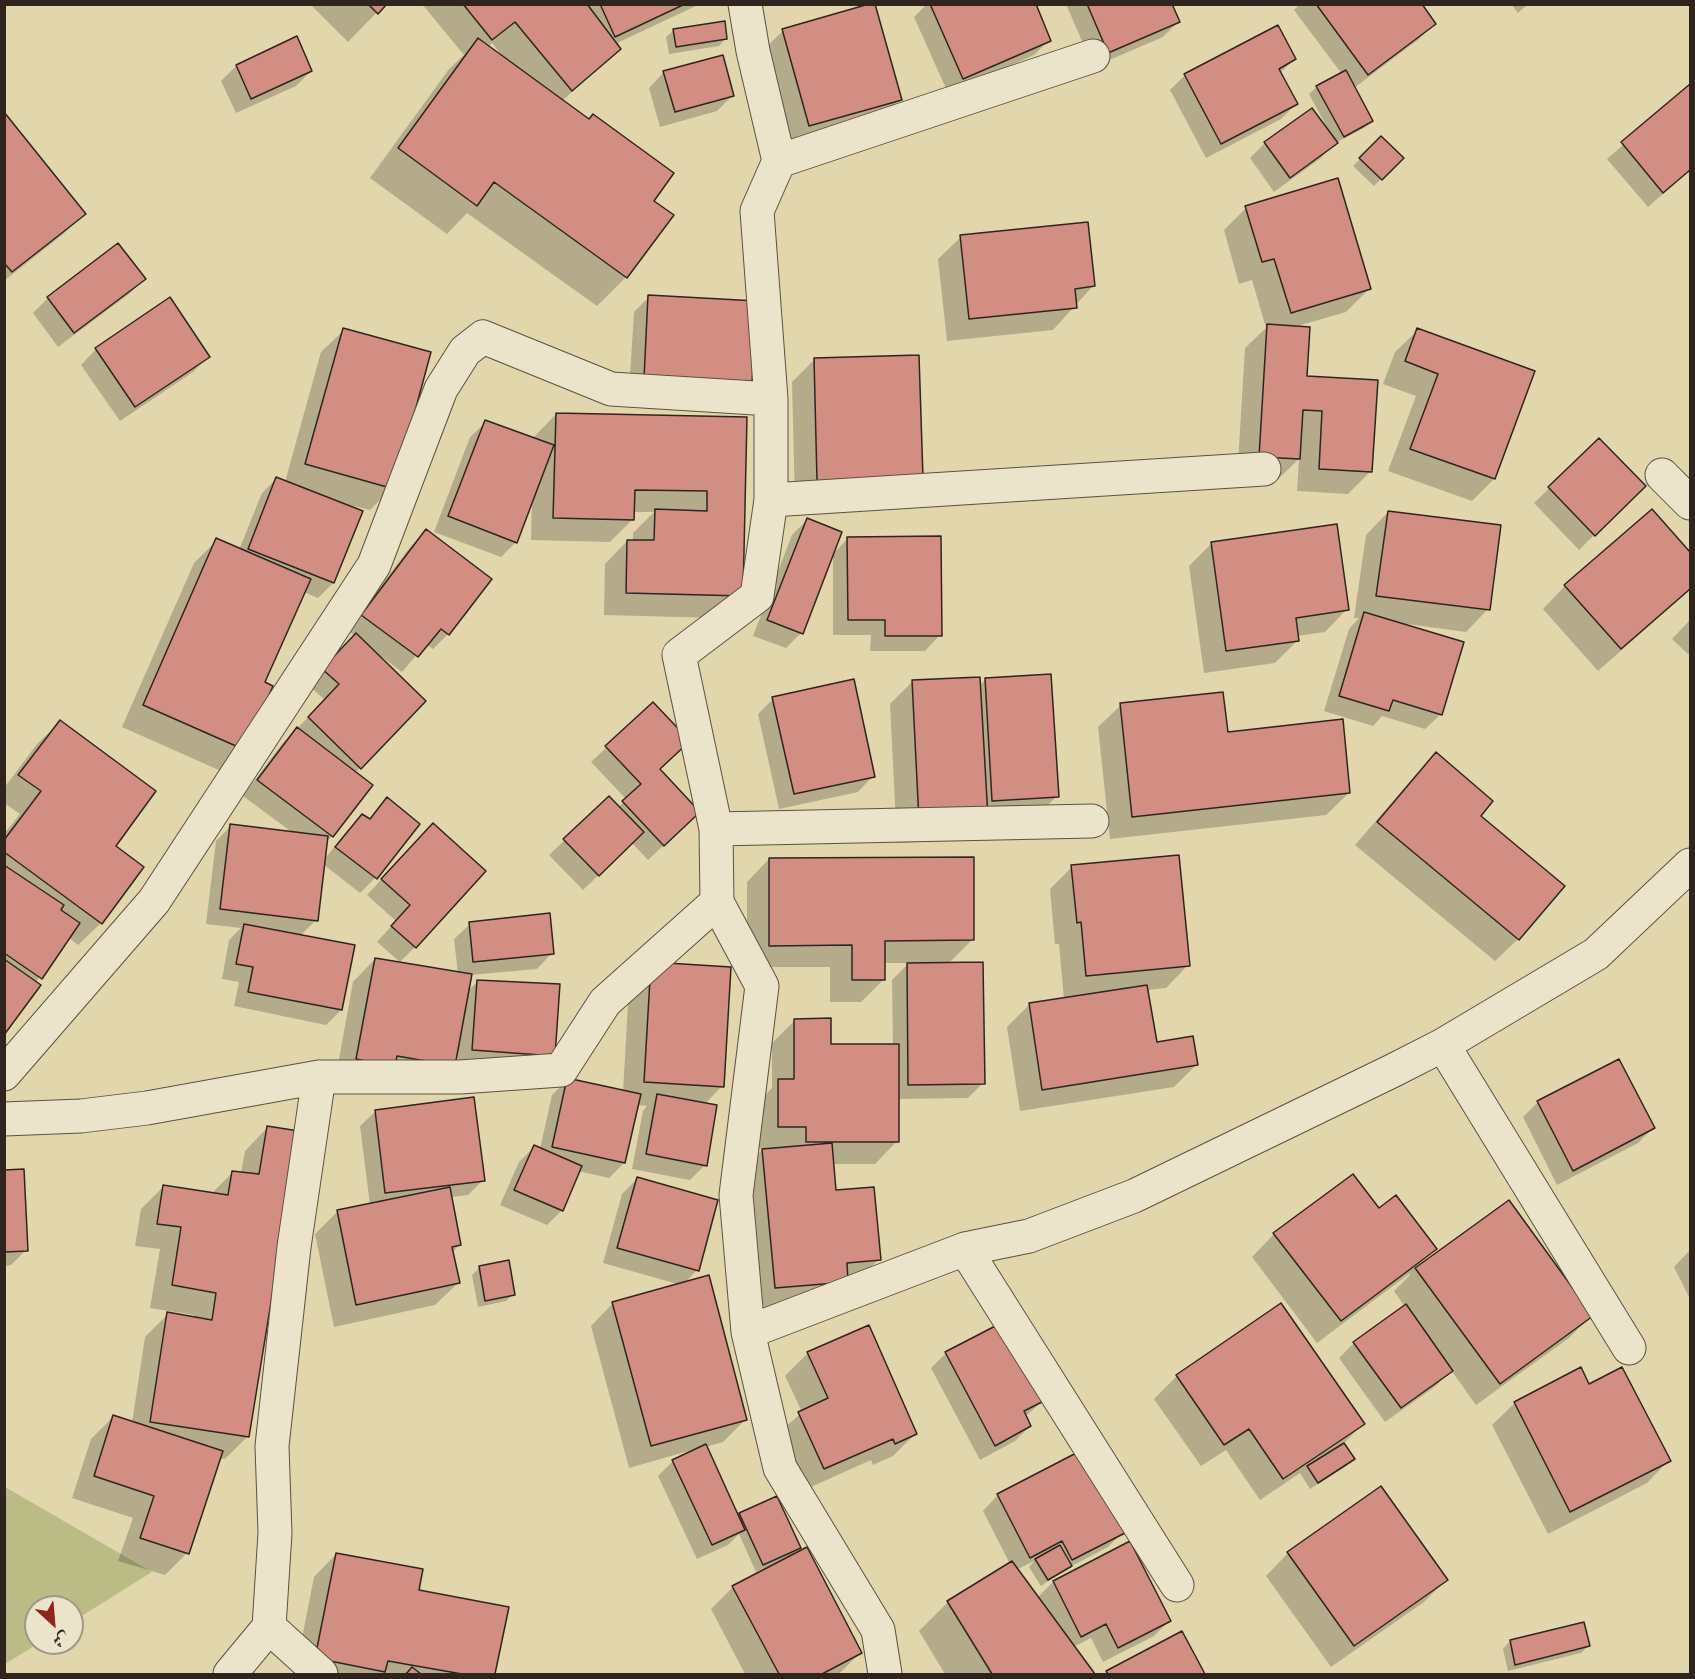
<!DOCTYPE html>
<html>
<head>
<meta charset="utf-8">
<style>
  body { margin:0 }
  #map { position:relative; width:1695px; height:1679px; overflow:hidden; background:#e2d6ad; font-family:Alegreya,Amiri,serif }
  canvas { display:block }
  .frame { position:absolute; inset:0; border:6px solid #30241f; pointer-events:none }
  .north { position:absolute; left:24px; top:1595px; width:60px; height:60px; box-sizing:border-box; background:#ece4ca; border:2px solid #a19786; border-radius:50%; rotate:154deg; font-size:16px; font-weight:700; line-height:24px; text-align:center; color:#30241f }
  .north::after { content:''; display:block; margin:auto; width:21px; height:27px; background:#8f2418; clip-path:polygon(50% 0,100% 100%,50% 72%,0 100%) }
</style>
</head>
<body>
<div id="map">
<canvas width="1695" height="1679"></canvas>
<div class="frame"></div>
<div class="north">ش</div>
</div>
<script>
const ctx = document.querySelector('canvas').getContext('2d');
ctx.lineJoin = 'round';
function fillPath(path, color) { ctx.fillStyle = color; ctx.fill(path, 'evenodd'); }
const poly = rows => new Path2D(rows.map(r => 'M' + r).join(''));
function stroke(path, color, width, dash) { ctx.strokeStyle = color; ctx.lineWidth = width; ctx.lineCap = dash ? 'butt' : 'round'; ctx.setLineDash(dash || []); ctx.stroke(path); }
const green = poly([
  [5,1487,152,1572,72,1622,72,1607,36,1607,36,1643,39,1643,5,1664]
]);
const shadow = poly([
  [310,4,385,4,348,42],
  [422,4,700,4,615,44,619,49,562,101,652,201,671,215,626,277,597,306,467,213,447,234,370,178,449,69,464,55],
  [492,43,503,57,488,47],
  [927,4,1034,4,1049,40,1034,55,948,93,914,17],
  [1066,4,1170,4,1178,22,1163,37,1093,67],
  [1300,4,1420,4,1434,23,1419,39,1354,88,1371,121,1364,128,1335,143,1321,158,1274,192,1250,158,1265,143,1329,131,1309,94,1317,87,1342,74,1294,10],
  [1511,4,1528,4,1518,13],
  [674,30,726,38,719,46,669,54,666,37],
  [783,31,900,99,878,122,787,148,760,53],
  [1294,59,1280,73,1296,104,1281,119,1206,158,1170,90,1185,75],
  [236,66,311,71,296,86,236,113,221,81],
  [664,72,732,96,717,111,660,127,649,88],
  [1690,86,1690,170,1648,207,1607,159],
  [4,115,84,214,61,236,4,281],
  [1381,138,1402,158,1374,186,1353,166],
  [1246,208,1369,289,1346,312,1294,327,1305,377,1370,472,1348,494,1297,491,1299,459,1276,481,1237,479,1245,348,1266,328,1252,280,1239,284,1224,230],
  [961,237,1093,286,1053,330,947,341,938,259],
  [144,279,129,294,58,347,33,313,48,298],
  [649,297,736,397,629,392,634,312],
  [169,299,208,357,193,372,120,421,81,365,96,349],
  [344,330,392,488,370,510,349,505,349,507,361,512,333,583,318,598,304,592,263,683,271,686,221,771,122,727,194,563,217,540,239,550,262,493,277,478,285,482,321,352],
  [1418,330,1494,479,1472,501,1388,471,1416,396,1383,384,1395,352],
  [815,359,921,477,795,503,792,382],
  [556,414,745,418,741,595,719,618,604,615,605,564,627,541,633,541,633,533,654,512,633,512,633,519,610,542,531,540,532,500,516,542,501,557,434,532,470,437,486,422,534,440,534,437],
  [1599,440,1644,486,1579,550,1534,503],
  [1652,511,1690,555,1690,590,1598,671,1543,609,1565,586],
  [1388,512,1488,609,1466,632,1407,624,1441,714,1425,729,1382,716,1373,726,1324,711,1349,629,1359,618,1354,618,1366,535],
  [807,520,801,633,786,648,753,636,792,535],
  [426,531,448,634,433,649,426,644,402,672,378,654,377,655,424,701,355,773,332,836,325,843,323,861,347,831,362,816,368,820,387,799,418,824,375,878,360,893,323,864,316,920,300,936,341,1010,326,1025,234,1006,239,982,222,979,229,940,241,928,206,924,216,841,231,826,293,833,243,796,282,744,325,700,308,685,355,636,347,630,411,546],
  [848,538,940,635,925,651,870,651,871,635,833,635,833,554],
  [1211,544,1347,609,1325,632,1297,636,1298,640,1275,663,1204,673,1189,566],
  [1690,620,1690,656,1672,639],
  [986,679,1057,796,1042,811,964,840,897,843,890,704,912,682,979,686],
  [773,699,873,776,858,792,779,809,758,714],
  [653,704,658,770,683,827,648,860,632,843,583,890,549,855,609,798,618,808,626,799,591,762],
  [1121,705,1349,793,1326,815,1110,839,1098,727],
  [60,722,101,923,78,945,68,937,35,983,4,1032,4,834,20,814,4,803,4,788,37,744],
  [1436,754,1479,816,1563,886,1518,939,1495,961,1355,845,1414,777],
  [418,840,415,947,400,962,377,942,396,921,367,895],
  [769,859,972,940,948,964,983,1083,968,1098,898,1099,897,1141,875,1164,832,1164,835,1192,879,1259,857,1282,824,1304,753,1310,740,1173,764,1148,756,1149,756,1104,772,1088,772,1043,795,1020,830,1045,893,1046,892,980,909,963,883,963,883,980,861,1002,830,1002,830,967,747,967,747,882],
  [1072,867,1188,965,1166,988,1147,990,1155,1043,1196,1065,1174,1087,1020,1111,1007,1027,1029,1005,1064,999,1059,944,1055,944,1050,889],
  [470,924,552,953,537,969,470,975,467,992,478,981,554,1055,457,1065,458,1055,456,1055,335,1081,353,982,375,959,458,974,454,939],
  [651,964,722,1086,705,1104,705,1165,690,1180,632,1169,643,1111,647,1106,637,1105,624,1163,609,1178,578,1171,562,1210,547,1225,500,1205,519,1162,534,1147,540,1149,552,1095,567,1080,623,1092,629,986],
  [1538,1102,1653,1128,1638,1143,1557,1185,1523,1117],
  [376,1111,483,1180,468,1195,450,1197,460,1244,452,1253,458,1283,435,1305,334,1327,315,1234,337,1212,370,1205,360,1126],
  [267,1128,247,1437,225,1459,219,1458,187,1553,165,1575,118,1561,133,1518,72,1498,91,1439,113,1417,132,1423,145,1337,168,1314,194,1318,194,1315,150,1308,160,1249,135,1246,141,1209,164,1186,211,1194,233,1172,241,1173,245,1151],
  [4,1172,26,1250,11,1265,4,1266],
  [637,1179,697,1270,684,1284,746,1419,723,1442,705,1447,737,1517,740,1514,799,1548,791,1556,861,1652,839,1674,745,1674,711,1609,733,1587,765,1570,764,1568,756,1572,739,1534,728,1545,697,1559,658,1476,673,1461,692,1452,692,1450,629,1468,591,1326,613,1303,681,1285,603,1263,622,1194],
  [1378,1210,1435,1249,1417,1266,1418,1267,1591,1316,1569,1338,1476,1405,1451,1370,1436,1386,1385,1422,1339,1358,1354,1343,1405,1307,1394,1291,1410,1275,1409,1274,1317,1343,1252,1257,1274,1234],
  [1690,1250,1690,1299,1674,1267],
  [479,1268,514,1294,506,1301,478,1307,472,1275],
  [1281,1305,1363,1424,1343,1444,1353,1459,1346,1466,1310,1489,1300,1473,1260,1500,1226,1450,1201,1466,1154,1399,1177,1376],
  [808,1353,915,1434,893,1456,873,1465,871,1460,802,1491,777,1435,802,1412,785,1376],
  [946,1353,1042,1401,1025,1417,1030,1426,1015,1441,980,1460,931,1368],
  [1589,1386,1669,1460,1647,1483,1548,1534,1492,1425,1515,1403],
  [1081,1452,1123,1532,1108,1547,1068,1568,1041,1586,1029,1567,1034,1561,1016,1570,1037,1598,1053,1582,1169,1621,1154,1636,1103,1662,1091,1638,1073,1647,1093,1674,945,1674,919,1631,948,1602,1010,1564,983,1511,998,1495],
  [1288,1553,1446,1580,1424,1602,1331,1667,1266,1576],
  [336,1554,417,1591,507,1608,494,1674,295,1674,314,1577],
  [1182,1633,1203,1674,1104,1674,1107,1672],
  [1510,1641,1588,1646,1581,1653,1508,1671,1503,1649]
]);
const building = poly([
  [368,4,387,4,378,14,368,4],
  [463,4,587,4,621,49,572,91,515,22,492,40,463,4],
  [600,4,685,4,615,37,600,4],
  [869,4,875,4,902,100,809,126,782,29,869,4],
  [930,4,1036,4,1051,41,963,79,930,4],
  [1087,4,1172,4,1180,22,1108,53,1087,4],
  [1316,4,1422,4,1436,24,1368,75,1316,4],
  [725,21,727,39,676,47,673,29,725,21],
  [1278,25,1296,59,1279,69,1298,104,1221,144,1184,74,1278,25],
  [297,36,312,71,251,99,236,65,297,36],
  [478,38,589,119,593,114,674,173,654,201,674,215,627,278,494,182,477,206,398,148,478,38],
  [723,55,734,96,675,112,663,71,723,55],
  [1346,70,1373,121,1344,137,1316,86,1346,70],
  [1690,84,1690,170,1663,193,1621,142,1690,84],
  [1312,108,1338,143,1290,178,1264,142,1312,108],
  [4,112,86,214,12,272,4,263,4,112],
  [1381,136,1404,158,1382,180,1359,158,1381,136],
  [1338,178,1371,289,1291,313,1274,259,1262,262,1245,206,1338,178],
  [1088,222,1095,286,1075,289,1077,308,969,319,960,235,1088,222],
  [118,243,146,279,74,333,47,297,118,243],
  [648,295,757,301,752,383,644,378,648,295],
  [170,297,210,357,135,407,95,348,170,297],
  [1267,324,1310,327,1307,376,1378,380,1372,472,1319,469,1322,411,1303,410,1300,459,1259,457,1267,324],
  [343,328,431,352,394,489,305,464,343,328],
  [1417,328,1535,371,1495,479,1410,449,1438,374,1405,361,1417,328],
  [919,355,923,478,817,481,814,358,919,355],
  [556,413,747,417,743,596,626,593,627,540,654,540,655,509,707,511,707,491,635,490,634,520,553,518,556,413],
  [485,420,554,445,517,543,448,516,485,420],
  [1599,438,1646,486,1595,536,1548,487,1599,438],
  [276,477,363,511,334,583,248,549,276,477],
  [1652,509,1690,552,1690,589,1621,649,1564,585,1652,509],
  [1388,511,1501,525,1490,610,1376,596,1388,511],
  [807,518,842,532,803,634,767,620,807,518],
  [1337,524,1349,610,1296,618,1299,641,1226,651,1211,542,1337,524],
  [426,529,492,579,449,635,441,629,418,657,361,615,426,529],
  [941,536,942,636,885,636,885,620,848,620,847,537,941,536],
  [216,538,311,579,265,682,273,686,245,750,143,705,216,538],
  [1364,612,1464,642,1442,715,1393,700,1389,711,1339,696,1364,612],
  [356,633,426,701,361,769,308,717,339,684,322,669,356,633],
  [1051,674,1059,797,992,801,985,678,1051,674],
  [980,677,988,818,919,821,912,680,980,677],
  [854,679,875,777,794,794,772,697,854,679],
  [1223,692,1228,732,1343,719,1350,793,1132,817,1120,703,1223,692],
  [653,702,690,741,660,769,700,812,664,846,622,801,641,784,605,746,653,702],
  [60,720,156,791,116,846,144,867,102,924,4,852,4,840,41,791,18,775,60,720],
  [297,727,373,785,333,837,257,780,297,727],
  [1436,752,1493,801,1481,816,1565,886,1519,940,1377,822,1436,752],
  [609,796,644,832,599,876,563,839,609,796],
  [387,797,420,824,377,879,335,847,362,814,370,819,387,797],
  [433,823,486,871,416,948,391,926,410,905,381,879,433,823],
  [230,824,328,836,318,921,220,909,230,824],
  [1179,855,1190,966,1086,976,1081,922,1077,923,1071,865,1179,855],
  [974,857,974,940,885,941,885,980,852,980,852,945,769,946,769,858,974,857],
  [4,865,64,905,61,910,80,923,42,979,4,953,4,865],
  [550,913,554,954,473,962,469,922,550,913],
  [244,924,355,945,342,1010,248,992,253,967,236,964,244,924],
  [375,958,472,974,455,1066,397,1056,395,1067,356,1059,375,958],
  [4,959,41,985,4,1035,4,959],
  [651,962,731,967,724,1087,644,1082,651,962],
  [983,962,985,1084,908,1085,907,963,983,962],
  [477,980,560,984,555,1056,472,1050,477,980],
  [1147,985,1157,1042,1193,1036,1198,1065,1042,1090,1029,1003,1147,985],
  [831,1018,831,1044,899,1044,899,1142,806,1142,806,1127,778,1127,778,1079,794,1079,794,1019,831,1018],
  [1619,1059,1655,1128,1573,1171,1537,1101,1619,1059],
  [567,1078,641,1094,625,1163,552,1147,567,1078],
  [657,1094,717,1105,707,1166,646,1154,657,1094],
  [474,1097,485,1181,385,1193,375,1110,474,1097],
  [267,1126,299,1131,249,1437,150,1422,167,1312,212,1320,216,1293,172,1285,181,1227,157,1224,163,1185,228,1195,232,1171,259,1174,267,1126],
  [832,1143,836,1190,874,1187,881,1260,847,1263,848,1282,775,1288,762,1149,832,1143],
  [534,1145,582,1166,563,1211,514,1190,534,1145],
  [24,1169,28,1251,4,1252,4,1170,24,1169],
  [1353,1174,1379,1208,1396,1195,1437,1249,1341,1321,1273,1233,1353,1174],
  [637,1177,718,1200,699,1271,617,1248,637,1177],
  [450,1187,461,1245,452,1247,460,1283,356,1305,337,1210,450,1187],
  [1509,1200,1593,1316,1500,1384,1415,1268,1509,1200],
  [509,1260,515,1295,485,1301,479,1266,509,1260],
  [709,1275,747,1420,651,1446,612,1302,709,1275],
  [1281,1303,1365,1424,1283,1479,1249,1429,1224,1445,1176,1375,1281,1303],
  [1406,1304,1453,1371,1401,1408,1353,1342,1406,1304],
  [1003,1322,1044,1401,1024,1411,1031,1426,995,1446,945,1352,1003,1322],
  [869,1325,917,1434,895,1444,893,1439,824,1469,798,1412,828,1398,807,1352,869,1325],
  [1581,1367,1589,1384,1622,1367,1671,1461,1570,1512,1514,1402,1581,1367],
  [113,1415,223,1451,189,1554,140,1538,154,1496,94,1476,113,1415],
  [1344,1443,1355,1459,1318,1483,1307,1466,1344,1443],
  [706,1444,745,1530,712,1545,672,1460,706,1444],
  [1082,1450,1125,1533,1072,1560,1062,1541,1030,1558,997,1494,1082,1450],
  [1381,1486,1448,1580,1354,1646,1287,1552,1381,1486],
  [777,1496,801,1548,763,1565,739,1513,777,1496],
  [1130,1541,1171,1621,1118,1648,1106,1624,1081,1637,1053,1581,1130,1541],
  [1060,1545,1072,1566,1048,1580,1035,1559,1060,1545],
  [807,1547,862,1653,822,1674,779,1674,732,1586,807,1547],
  [336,1553,423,1569,419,1590,509,1607,495,1674,462,1674,388,1661,385,1672,315,1658,336,1553],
  [1012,1561,1095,1674,992,1674,947,1601,1012,1561],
  [1584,1622,1590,1646,1515,1665,1510,1640,1584,1622],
  [1182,1631,1205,1674,1108,1674,1106,1671,1182,1631],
  [412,1667,421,1674,406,1674,412,1667]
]);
const street = poly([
  [745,4,753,51,779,161,757,211,771,399,771,500,757,596,679,655,716,829,717,902,762,986,736,1195,748,1332,780,1468,878,1630,885,1674],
  [779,161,1093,56],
  [1662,475,1690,503],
  [771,500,1264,469],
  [716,829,1092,821],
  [1443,1045,1629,1348],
  [4,1074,154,901,374,565,441,389,465,351,483,337,611,389,771,399],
  [4,1119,81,1116,147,1108,319,1077,460,1077,561,1070,605,1002,717,902],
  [965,1249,1177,1585],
  [748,1332,965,1249,1029,1236,1134,1196,1392,1071,1443,1045,1596,954,1690,865],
  [269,1627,321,1674],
  [230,1674,269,1627,275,1533,272,1446,294,1247,319,1077]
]);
fillPath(green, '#bbbc85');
fillPath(shadow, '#0003');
fillPath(building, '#d28e82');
stroke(building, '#30241f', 1.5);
stroke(street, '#5c5042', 35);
stroke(street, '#ece4ca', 33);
</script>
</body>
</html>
